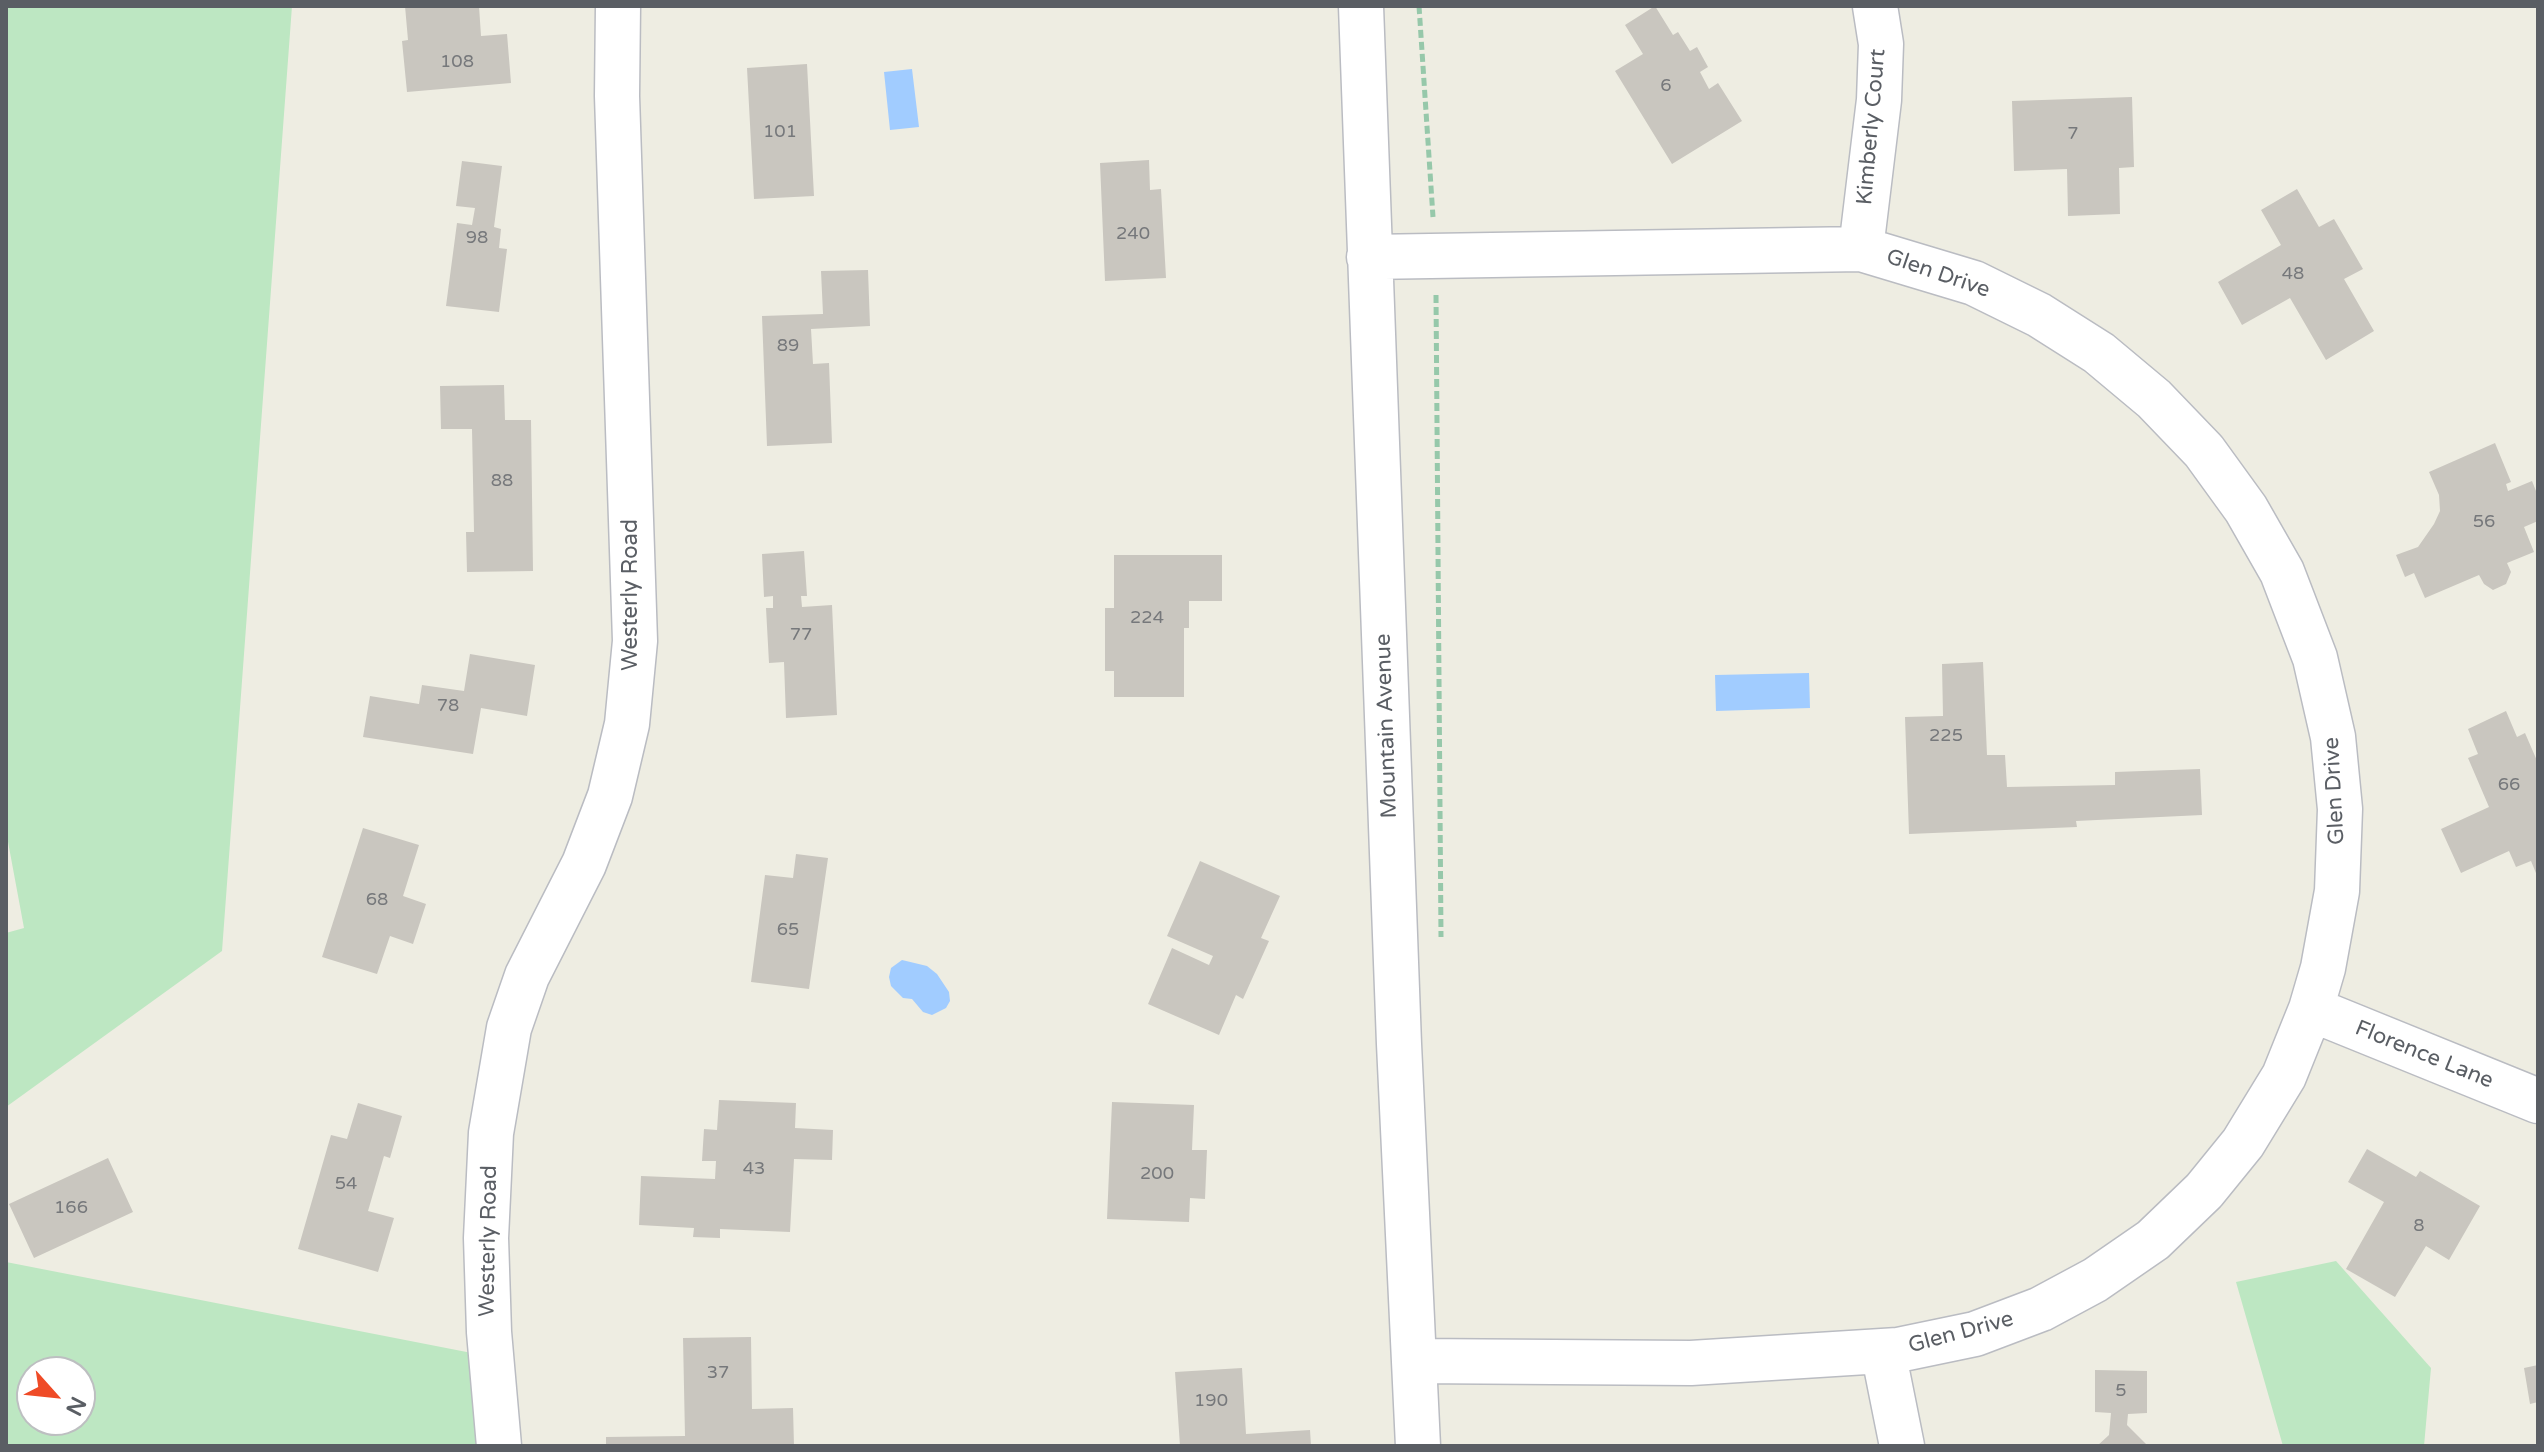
<!DOCTYPE html>
<html>
<head>
<meta charset="utf-8">
<style>
  body { margin:0 }
  #map { position:relative; width:2544px; height:1452px; overflow:hidden; background:#eeede2; font-family:"Varela Round",sans-serif }
  canvas { display:block }
  .frame { position:absolute; inset:0; border:8px solid #5a5e64; pointer-events:none }
  .north { position:absolute; left:16px; top:1356px; width:80px; height:80px; box-sizing:border-box; background:#fff; border:2px solid #bdbfc1; border-radius:50%; rotate:117deg; font-size:22px; font-weight:700; line-height:32px; text-align:center; color:#5a5e64 }
  .north::after { content:''; display:block; margin:auto; width:28px; height:36px; background:#ef4b27; clip-path:polygon(50% 0,100% 100%,50% 72%,0 100%) }
</style>
</head>
<body>
<div id="map">
<canvas width="2544" height="1452"></canvas>
<div class="frame"></div>
<div class="north">N</div>
</div>
<script>
const ctx = document.querySelector('canvas').getContext('2d');
ctx.lineJoin = 'round';
function fillPath(path, color) { ctx.fillStyle = color; ctx.fill(path, 'evenodd'); }
const poly = rows => new Path2D(rows.map(r => 'M' + r).join(''));
function stroke(path, color, width, dash) { ctx.strokeStyle = color; ctx.lineWidth = width; ctx.lineCap = dash ? 'butt' : 'round'; ctx.setLineDash(dash || []); ctx.stroke(path); }
function drawText(font, color, halo, rows, align = 'center') {
  ctx.font = font + ' "Varela Round",sans-serif'; ctx.lineWidth = 8; ctx.setLineDash([]); ctx.textBaseline = 'middle'; ctx.strokeStyle = halo; ctx.fillStyle = color; for (const [text, x, y, turn = 0] of rows) {
    ctx.save(); ctx.translate(x, y); ctx.rotate((+turn || 0) * Math.PI / 180); ctx.textAlign = isNaN(turn) ? turn : align; if (halo) ctx.strokeText(text, 0, 0); ctx.fillText(text, 0, 0); ctx.restore();
  }
}
const green = poly([
  [6,6,292,6,222,951,6,1107,6,933,24,928,6,831],
  [2336,1261,2431,1368,2424,1446,2283,1446,2236,1282],
  [6,1262,482,1355,487,1446,6,1446],
  [32,1372,80,1372,80,1420,32,1420]
]);
const water = poly([
  [912,69,919,127,890,130,884,72],
  [1809,673,1810,708,1716,711,1715,675],
  [902,960,927,966,937,974,949,992,950,1001,946,1008,932,1015,923,1012,912,999,903,998,891,986,889,977,891,968]
]);
const building = poly([
  [405,6,479,6,481,36,507,34,511,83,407,92,402,41,408,40],
  [1655,6,1673,35,1678,32,1690,51,1697,47,1708,67,1700,72,1709,89,1718,83,1742,121,1672,164,1615,71,1643,54,1625,25],
  [807,64,814,196,754,199,747,68],
  [2132,97,2134,167,2119,168,2120,214,2068,216,2067,169,2014,171,2012,101],
  [1149,160,1150,190,1161,189,1166,278,1105,281,1100,163],
  [462,161,502,166,494,227,501,229,499,248,507,249,499,312,446,306,457,223,472,225,475,208,456,206],
  [2297,189,2319,227,2334,219,2363,269,2344,279,2374,331,2326,360,2290,298,2242,325,2218,282,2281,245,2261,210],
  [868,270,870,326,811,329,813,364,829,363,832,443,767,446,762,316,823,314,821,271],
  [504,385,505,420,531,420,533,571,467,572,466,532,474,532,472,429,441,429,440,386],
  [2495,443,2511,482,2506,484,2508,491,2532,481,2538,496,2538,521,2524,527,2534,552,2507,563,2511,572,2506,584,2493,590,2484,584,2479,575,2425,598,2414,573,2405,577,2396,555,2418,547,2434,524,2440,511,2439,495,2429,472],
  [804,551,807,596,801,596,802,607,832,605,837,715,786,718,784,662,769,663,766,608,773,608,773,596,764,597,762,554],
  [1114,555,1222,555,1222,601,1189,601,1189,628,1184,628,1184,697,1114,697,1114,671,1105,671,1105,608,1114,608],
  [470,654,535,665,527,716,481,708,473,754,363,737,370,696,419,704,422,685,464,691],
  [1983,662,1987,755,2005,755,2007,787,2115,785,2115,772,2200,769,2202,815,2076,821,2077,827,1909,834,1905,717,1943,716,1942,664],
  [2506,711,2517,737,2525,733,2538,763,2538,878,2531,861,2516,867,2509,851,2461,873,2441,829,2489,807,2468,758,2478,754,2468,729],
  [363,828,419,845,403,896,426,904,413,944,390,936,377,974,322,957],
  [796,854,828,858,809,989,751,982,765,875,793,878],
  [1200,861,1280,896,1261,938,1269,941,1243,999,1236,995,1219,1035,1148,1004,1172,948,1209,965,1213,956,1167,936],
  [719,1100,796,1103,795,1128,833,1130,832,1160,794,1159,790,1232,720,1229,720,1238,693,1237,694,1228,639,1225,641,1176,715,1179,716,1161,702,1161,704,1129,717,1130],
  [1112,1102,1194,1105,1192,1150,1207,1150,1205,1199,1190,1198,1189,1222,1107,1219],
  [358,1103,402,1116,390,1158,384,1156,368,1211,394,1218,378,1272,298,1249,331,1135,347,1139],
  [2367,1149,2416,1177,2420,1171,2480,1206,2449,1260,2426,1246,2395,1297,2346,1269,2384,1202,2348,1182],
  [108,1158,133,1212,34,1258,9,1204],
  [751,1337,752,1409,793,1408,794,1446,606,1446,606,1437,685,1436,683,1338],
  [2538,1365,2538,1402,2530,1404,2524,1368],
  [1242,1368,1246,1434,1310,1430,1311,1446,1180,1446,1175,1372],
  [2095,1370,2147,1371,2147,1413,2128,1414,2127,1425,2148,1446,2097,1446,2109,1435,2111,1413,2095,1412]
]);
const path = poly([
  [1419,6,1433,217],
  [1436,295,1441,937]
]);
const minor = poly([
  [1361,6,1399,1044,1418,1446],
  [1861,249,1879,100,1881,44,1875,6],
  [1369,257,1861,249,1974,283,2039,315,2099,353,2154,399,2204,451,2246,509,2282,572,2315,658,2333,737,2340,809,2337,891,2323,968,2311,1009,2284,1076,2243,1143,2204,1191,2153,1240,2095,1280,2041,1309,1975,1334,1898,1350,1691,1363,1415,1361],
  [2311,1009,2538,1101],
  [1883,1351,1902,1446],
  [499,1446,489,1332,486,1238,491,1133,509,1028,527,976,584,864,610,796,627,724,635,641,617,96,618,6]
]);
const numberNames = [
  ["108",457,62],
  ["6",1666,86],
  ["101",780,132],
  ["7",2073,134],
  ["240",1133,234],
  ["98",477,238],
  ["48",2293,274],
  ["89",788,346],
  ["88",502,481],
  ["56",2484,522],
  ["224",1147,618],
  ["77",801,635],
  ["78",448,706],
  ["225",1946,736],
  ["66",2509,785],
  ["68",377,900],
  ["65",788,930],
  ["43",754,1169],
  ["200",1157,1174],
  ["54",346,1184],
  ["166",71,1208],
  ["8",2419,1226],
  ["37",718,1373],
  ["5",2121,1391],
  ["190",1211,1401]
];
const streetNames = [
  ["Kimberly Court",1872,127,-85],
  ["Glen Drive",1938,274,19],
  ["Westerly Road",631,595,-90],
  ["Mountain Avenue",1387,726,-92],
  ["Glen Drive",2335,791,-93],
  ["Florence Lane",2424,1055,22],
  ["Westerly Road",489,1241,-89],
  ["Glen Drive",1961,1333,-15]
];
fillPath(green, '#bde7c2');
fillPath(water, '#a1ccff');
fillPath(building, '#c9c6bf');
stroke(minor, '#babcc2', 47);
stroke(path, '#96c8aa', 5, [8, 4]);
stroke(minor, '#fff', 44);
drawText('18px', '#76787b', null, numberNames);
drawText('22px', '#5a5e64', '#fff', streetNames);
</script>
</body>
</html>
